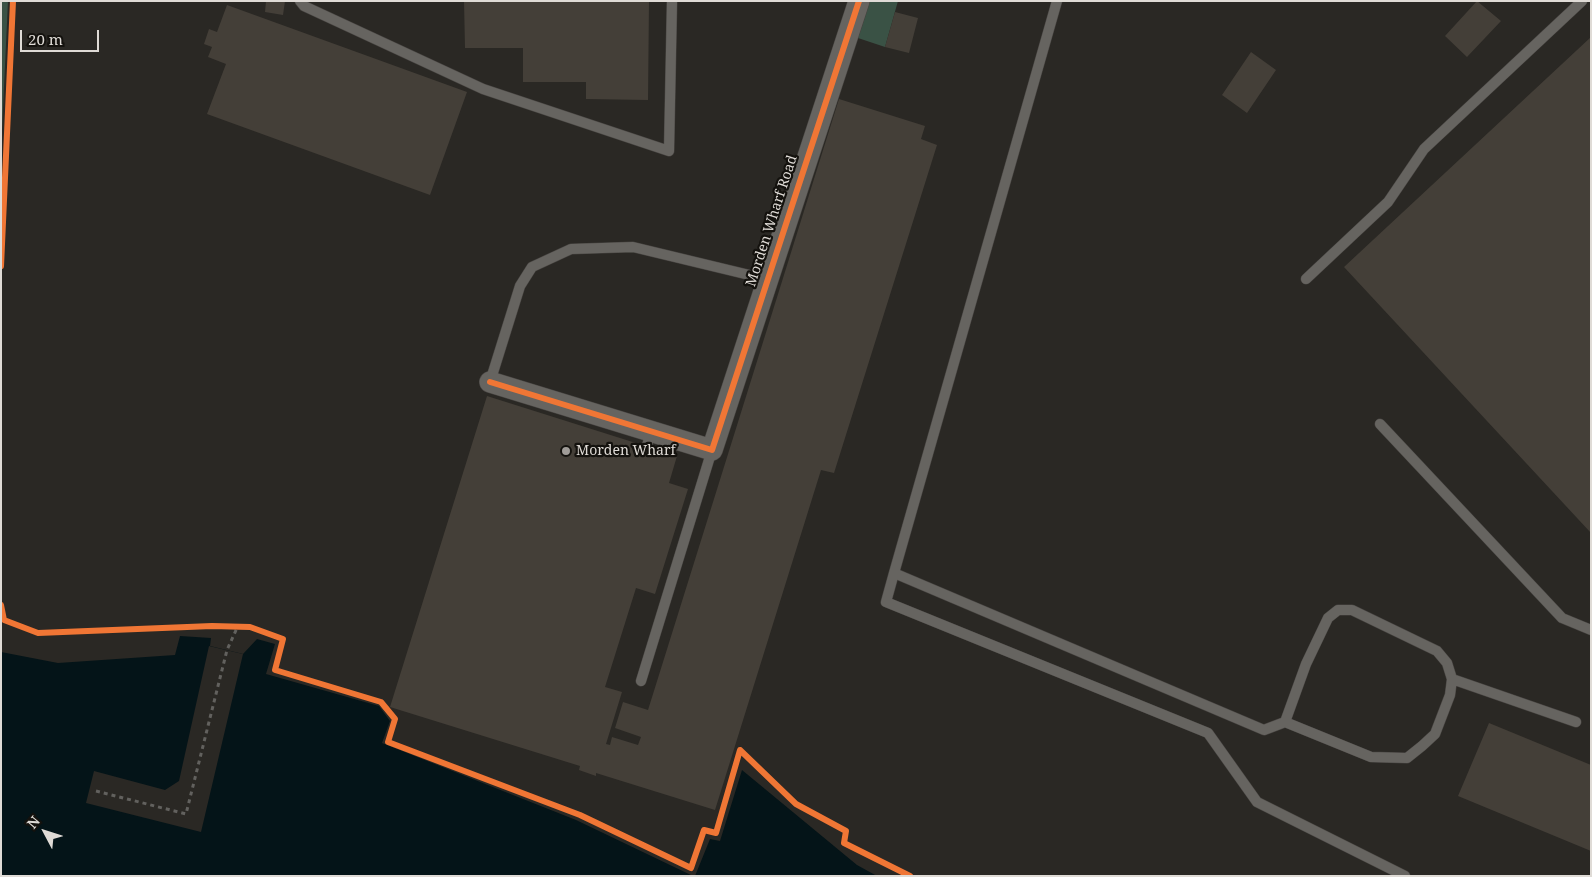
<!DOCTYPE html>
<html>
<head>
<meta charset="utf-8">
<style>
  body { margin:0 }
  #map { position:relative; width:1592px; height:877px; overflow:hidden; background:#2a2824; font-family:"Noto Serif",serif }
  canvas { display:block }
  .frame { position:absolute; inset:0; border:2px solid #dfdbd6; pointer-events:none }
  .north { position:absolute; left:20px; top:807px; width:50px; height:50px; -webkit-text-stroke:4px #14120e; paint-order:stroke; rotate:310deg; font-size:14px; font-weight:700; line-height:20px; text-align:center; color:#dfdbd6 }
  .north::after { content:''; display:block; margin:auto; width:18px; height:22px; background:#dfdbd6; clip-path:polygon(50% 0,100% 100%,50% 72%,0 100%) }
  .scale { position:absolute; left:20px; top:30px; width:79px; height:22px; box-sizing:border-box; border:2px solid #dfdbd6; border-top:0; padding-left:6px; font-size:15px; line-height:18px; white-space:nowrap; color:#dfdbd6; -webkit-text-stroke:4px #14120e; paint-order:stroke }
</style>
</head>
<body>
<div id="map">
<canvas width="1592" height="877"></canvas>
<div class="frame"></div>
<div class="north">N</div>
<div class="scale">20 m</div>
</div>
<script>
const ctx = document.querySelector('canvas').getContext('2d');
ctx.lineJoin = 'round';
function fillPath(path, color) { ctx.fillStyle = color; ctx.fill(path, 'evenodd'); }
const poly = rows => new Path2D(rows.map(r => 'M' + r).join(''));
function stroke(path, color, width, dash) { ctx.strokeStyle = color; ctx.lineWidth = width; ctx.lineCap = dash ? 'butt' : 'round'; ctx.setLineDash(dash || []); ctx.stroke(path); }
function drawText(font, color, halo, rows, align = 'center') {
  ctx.font = font + ' "Noto Serif",serif'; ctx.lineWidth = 4.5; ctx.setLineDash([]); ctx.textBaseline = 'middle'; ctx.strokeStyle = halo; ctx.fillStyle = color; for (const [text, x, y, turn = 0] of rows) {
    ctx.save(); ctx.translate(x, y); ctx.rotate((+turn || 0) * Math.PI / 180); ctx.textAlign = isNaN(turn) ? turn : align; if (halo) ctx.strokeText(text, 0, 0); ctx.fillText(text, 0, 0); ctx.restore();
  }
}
const green = poly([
  [1,1,8,1,1,151],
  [870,1,898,1,885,47,858,38]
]);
const water = poly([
  [180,636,211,638,210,646,243,654,257,639,275,644,266,674,379,706,390,721,382,743,576,820,693,876,1,876,1,652,58,663,175,655],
  [742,770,857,865,877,876,695,876,710,839,720,841]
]);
const pier = poly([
  [209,646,243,654,201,832,86,803,94,771,165,790,179,781]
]);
const building = poly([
  [266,1,285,1,283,15,265,12],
  [464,1,649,1,648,100,586,99,586,82,523,82,523,48,465,48],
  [1477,1,1501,21,1467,57,1445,36],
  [227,5,467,92,430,195,207,114,226,64,208,57,212,47,204,44,209,29,217,32],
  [895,12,918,18,909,53,885,47],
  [1591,37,1591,533,1344,267],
  [1251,52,1276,70,1247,113,1222,95],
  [839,99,925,126,921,139,937,145,834,473,821,470,715,810,596,773,596,776,579,770,580,766,390,707,487,396,677,456,669,483,688,489,655,594,636,588,605,687,622,692,606,744,610,745,612,737,638,745,641,737,615,728,623,702,648,710],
  [1489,723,1591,765,1591,851,1458,796]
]);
const path = poly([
  [96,791,186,814,227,650,237,628]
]);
const service = poly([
  [300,1,304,6,483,89,669,151,672,1],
  [1057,1,894,573,1264,730,1285,722,1371,757,1407,758,1422,746,1435,734,1450,695,1452,679,1447,663,1437,651,1352,610,1338,610,1328,618,1306,664,1285,722],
  [1306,279,1388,202,1424,149,1582,1],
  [490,382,520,286,532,267,571,249,633,247,766,279],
  [1380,424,1562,618,1591,630],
  [647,446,651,431],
  [894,573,886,602,1208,733,1257,802,1405,876],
  [1452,679,1576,722],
  [641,681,712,450]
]);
const minor = poly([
  [490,382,712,450,859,1]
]);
const cycleway = poly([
  [1,266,13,1],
  [490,382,712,450,859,1],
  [1,605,4,620,38,633,212,626,250,627,283,639,275,670,381,702,395,719,388,742,580,815,691,868,704,830,716,833,740,750,796,804,846,831,844,843,910,876]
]);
const markers = [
  [566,451,5,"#a09c98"]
];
const streetNames = [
  ["Morden Wharf Road",772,221,-72]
];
const poiNames = [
  ["Morden Wharf",576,451]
];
fillPath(green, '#3a5245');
fillPath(water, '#041418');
fillPath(pier, '#2a2824');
fillPath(building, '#443f38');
stroke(service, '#484542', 11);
stroke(minor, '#484542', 22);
stroke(path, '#62615e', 3, [4, 4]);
stroke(service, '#666460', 10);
stroke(minor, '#666460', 21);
stroke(cycleway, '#f07635', 6);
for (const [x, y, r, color] of markers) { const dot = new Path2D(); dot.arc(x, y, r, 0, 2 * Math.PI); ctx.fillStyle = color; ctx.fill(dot); stroke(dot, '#14120e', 2); }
drawText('14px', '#dfdbd6', '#14120e', streetNames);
drawText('14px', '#dfdbd6', '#14120e', poiNames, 'left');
</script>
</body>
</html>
